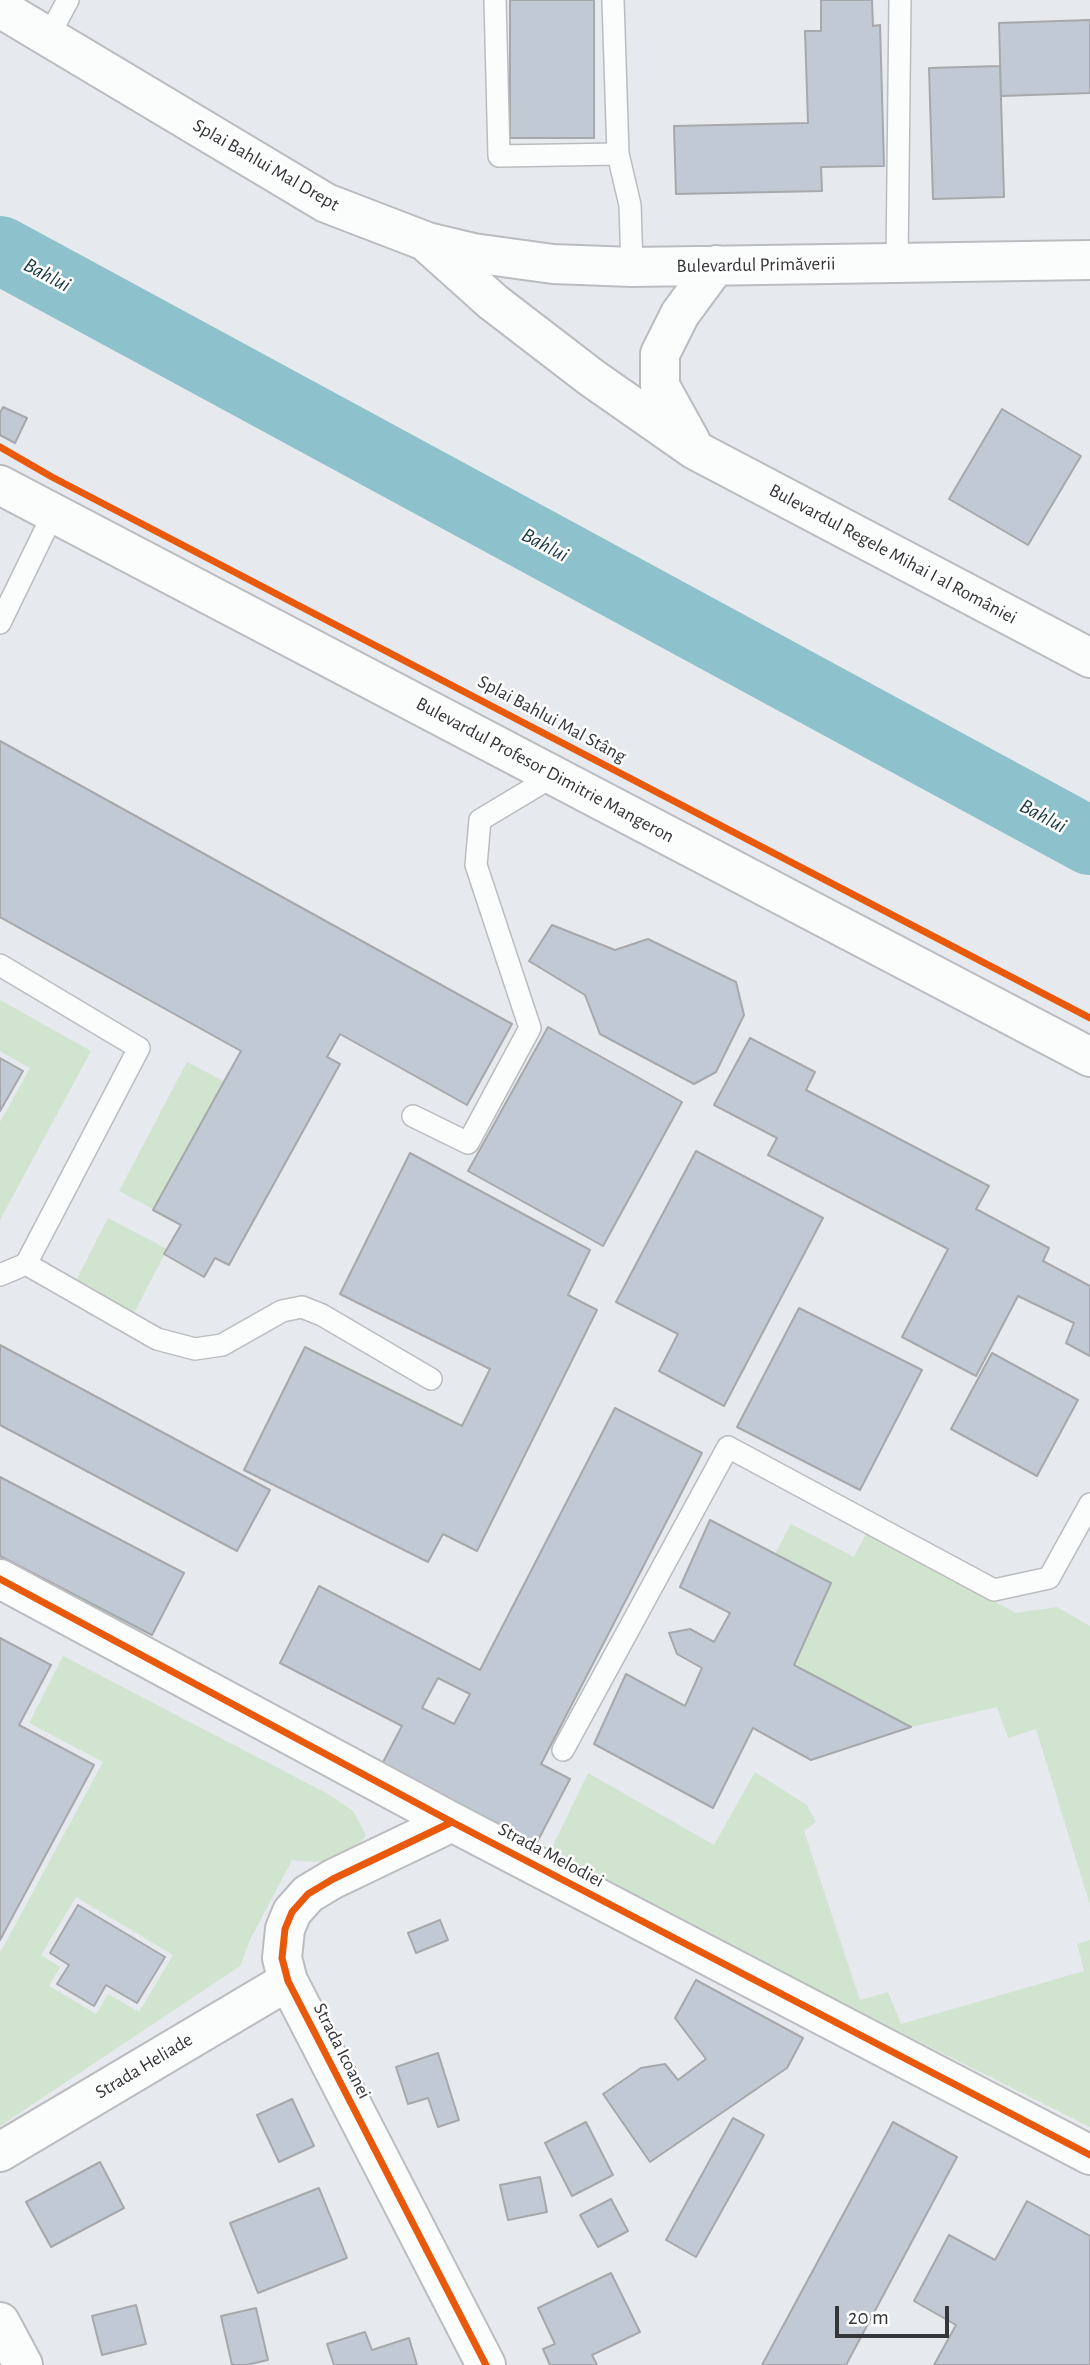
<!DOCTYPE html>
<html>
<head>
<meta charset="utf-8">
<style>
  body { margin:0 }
  #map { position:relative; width:1090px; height:2365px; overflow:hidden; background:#e6e9ed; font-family:"Alegreya Sans",sans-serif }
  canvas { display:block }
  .scale { position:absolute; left:835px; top:2306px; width:114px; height:32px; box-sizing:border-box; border:4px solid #343639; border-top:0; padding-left:9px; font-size:21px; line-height:24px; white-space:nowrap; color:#343639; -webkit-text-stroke:5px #fff; paint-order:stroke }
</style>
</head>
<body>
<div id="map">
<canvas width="1090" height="2365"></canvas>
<div class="scale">20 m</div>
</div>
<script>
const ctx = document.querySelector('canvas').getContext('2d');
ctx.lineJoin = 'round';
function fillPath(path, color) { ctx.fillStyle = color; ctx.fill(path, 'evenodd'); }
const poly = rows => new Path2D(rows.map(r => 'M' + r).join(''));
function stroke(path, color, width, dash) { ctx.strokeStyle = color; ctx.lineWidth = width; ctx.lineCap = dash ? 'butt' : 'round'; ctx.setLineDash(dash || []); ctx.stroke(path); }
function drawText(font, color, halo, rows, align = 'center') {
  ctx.font = font + ' "Alegreya Sans",sans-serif'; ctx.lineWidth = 5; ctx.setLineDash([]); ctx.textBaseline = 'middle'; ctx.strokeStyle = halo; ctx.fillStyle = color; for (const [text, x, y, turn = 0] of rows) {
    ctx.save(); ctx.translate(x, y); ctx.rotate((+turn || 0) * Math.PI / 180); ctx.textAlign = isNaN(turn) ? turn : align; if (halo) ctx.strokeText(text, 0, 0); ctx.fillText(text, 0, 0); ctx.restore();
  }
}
const green = poly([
  [0,1000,91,1051,0,1220,0,1122,30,1068,0,1051],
  [187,1062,242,1091,174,1220,119,1191],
  [108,1218,167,1249,133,1315,74,1285],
  [791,1524,854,1557,866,1534,1016,1613,1057,1607,1090,1626,1090,1905,1036,1729,1008,1738,997,1707,911,1727,794,1665,831,1583,775,1554],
  [63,1656,328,1794,353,1811,366,1835,356,1851,320,1862,292,1860,250,1940,240,1966,0,2126,0,1953,103,1762,29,1723],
  [76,1897,173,1955,139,2012,108,1994,96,2014,49,1986,60,1967,41,1955],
  [755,1772,807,1805,816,1822,804,1831,860,2000,888,1992,901,2024,1084,1971,1077,1944,1090,1940,1090,2127,548,1856,588,1773,714,1845]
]);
const river = poly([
  [0,250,1090,841]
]);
const building = poly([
  [510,0,594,0,594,138,510,138,510,0],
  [821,0,872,0,873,26,880,25,884,166,821,167,822,191,676,194,674,126,808,123,805,31,821,31,821,0],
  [1090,20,1090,93,1001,96,999,23,1090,20],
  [1000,66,1004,197,933,199,929,68,1000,66],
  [3,407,27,418,15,443,0,435,0,413,3,407],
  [1002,409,1081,456,1028,545,949,499,1002,409],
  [0,741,512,1024,467,1105,340,1034,327,1057,340,1064,229,1265,215,1258,204,1277,164,1254,181,1225,153,1210,241,1051,0,917,0,741],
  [552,925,615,950,648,939,736,982,744,1015,716,1072,694,1084,600,1034,585,995,529,961,552,925],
  [548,1027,682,1102,603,1246,468,1171,548,1027],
  [750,1038,815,1072,806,1090,989,1186,976,1209,1049,1248,1043,1261,1090,1286,1090,1356,1066,1343,1074,1323,1018,1296,976,1376,902,1337,948,1249,768,1155,777,1138,714,1105,750,1038],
  [0,1058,23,1071,0,1111,0,1058],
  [696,1151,823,1218,724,1406,659,1371,678,1334,616,1302,696,1151],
  [410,1153,590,1250,568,1295,597,1310,477,1551,443,1534,428,1562,244,1470,305,1347,462,1426,490,1369,340,1294,410,1153],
  [799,1308,922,1370,860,1490,737,1427,799,1308],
  [0,1345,270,1490,237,1551,0,1425,0,1345],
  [992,1353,1078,1400,1037,1476,951,1429,992,1353],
  [615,1408,702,1453,541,1764,570,1779,535,1846,381,1766,402,1726,280,1663,319,1586,480,1670,615,1408],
  [438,1678,470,1694,454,1724,422,1708,438,1678],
  [0,1477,184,1573,152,1635,0,1556,0,1477],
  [710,1520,831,1583,794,1665,911,1727,811,1760,753,1728,713,1808,594,1744,626,1674,685,1706,702,1668,677,1654,669,1633,690,1629,714,1642,730,1613,680,1587,710,1520],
  [0,1638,51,1665,19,1725,94,1765,0,1940,0,1638],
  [78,1905,165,1957,137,2003,106,1985,94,2006,57,1984,69,1965,50,1953,78,1905],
  [440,1920,448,1940,416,1953,408,1933,440,1920],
  [696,1980,803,2038,787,2068,650,2162,603,2094,641,2068,665,2064,678,2080,706,2059,675,2018,696,1980],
  [438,2053,459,2120,438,2127,428,2098,408,2104,396,2067,438,2053],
  [292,2099,314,2146,279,2162,257,2115,292,2099],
  [733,2118,764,2135,696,2257,666,2240,733,2118],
  [586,2122,613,2175,572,2196,545,2143,586,2122],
  [893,2122,957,2157,846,2365,762,2365,893,2122],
  [100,2162,124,2208,51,2247,26,2202,100,2162],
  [540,2177,547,2212,508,2220,500,2185,540,2177],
  [319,2188,347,2258,258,2293,230,2223,319,2188],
  [611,2199,628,2231,598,2247,580,2215,611,2199],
  [1027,2201,1090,2236,1090,2365,934,2365,956,2325,914,2301,949,2235,995,2260,1027,2201],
  [611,2273,640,2332,592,2355,597,2365,550,2365,543,2349,555,2344,538,2308,611,2273],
  [136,2305,146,2344,102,2355,92,2316,136,2305],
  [256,2308,268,2360,246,2365,232,2365,221,2316,256,2308],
  [365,2332,372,2350,409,2338,417,2365,334,2365,327,2344,365,2332]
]);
const service = poly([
  [495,0,499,156,618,154],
  [613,0,618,154,630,205,632,267],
  [48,37,68,0],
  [897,263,900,0],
  [0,623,54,512],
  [0,965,139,1048,26,1264,0,1275],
  [413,1116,468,1143,530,1028,476,865,480,820,555,775],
  [26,1264,157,1339,195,1349,222,1345,282,1311,302,1307,322,1315,431,1379],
  [563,1750,728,1447,994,1590,1049,1578,1090,1504]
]);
const minor = poly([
  [0,1579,452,1822,1090,2155],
  [452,1822,333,1879,308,1894,292,1912,285,1929,282,1958,288,1981,486,2365],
  [0,2152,288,1981],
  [0,2322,23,2365]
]);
const secondary = poly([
  [0,8,326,203,425,241,493,302,592,378,695,450,1090,658],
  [427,242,473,253,553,264,632,267,1090,260],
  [691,442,660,386,660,354,680,314,716,265],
  [0,485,1090,1057]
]);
const cycleway = poly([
  [0,447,52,477,1090,1018],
  [0,1579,452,1822,1090,2155],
  [452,1822,333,1879,308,1894,292,1912,285,1929,282,1958,288,1981,486,2365]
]);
const streetNames = [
  ["Splai Bahlui Mal Drept",266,165,30],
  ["Bulevardul Primăverii",756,265,-1],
  ["Bulevardul Regele Mihai I al României",893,554,28],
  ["Splai Bahlui Mal Stâng",552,719,28],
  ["Bulevardul Profesor Dimitrie Mangeron",545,770,28],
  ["Strada Melodiei",551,1855,28],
  ["Strada Icoanei",342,2051,63],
  ["Strada Heliade",144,2066,-31]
];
const waterNames = [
  ["Bahlui",47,275,28],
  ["Bahlui",545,545,28],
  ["Bahlui",1043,816,28]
];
fillPath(green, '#d0e4d0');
stroke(river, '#8dc1cb', 68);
fillPath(building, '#c1cad4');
stroke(building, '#a6a8ab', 2);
stroke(service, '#bbbcbf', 24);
stroke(minor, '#bbbcbf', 42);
stroke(secondary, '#bbbcbf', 42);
stroke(service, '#fbfcfc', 21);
stroke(minor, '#fbfcfc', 38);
stroke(secondary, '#fbfcfc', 38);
stroke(cycleway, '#e8590c', 7);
drawText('19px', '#343639', '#fff', streetNames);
drawText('italic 21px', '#15393f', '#fff', waterNames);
</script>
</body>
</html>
